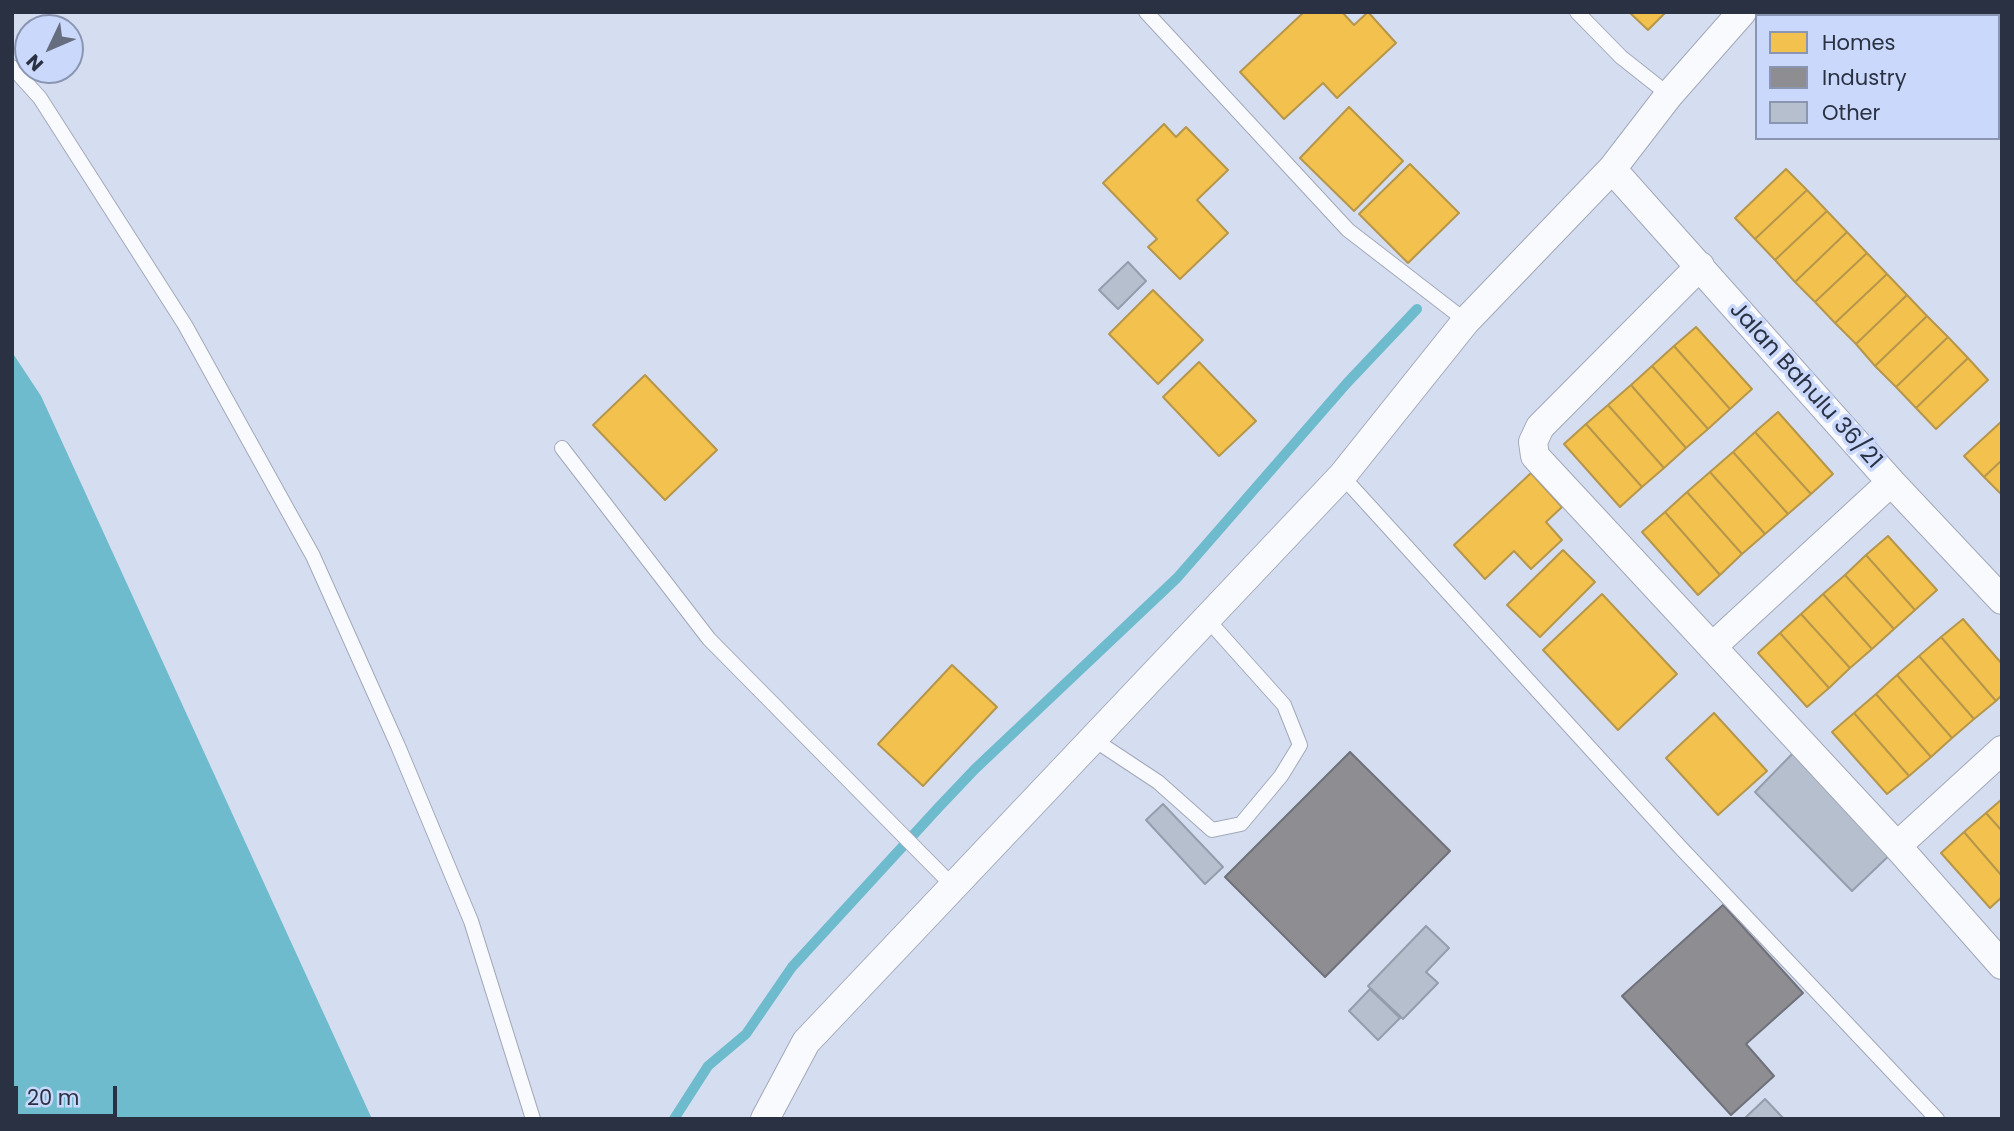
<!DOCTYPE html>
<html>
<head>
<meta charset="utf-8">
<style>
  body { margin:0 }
  #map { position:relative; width:2014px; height:1131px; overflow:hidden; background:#d5ddf0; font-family:Poppins,sans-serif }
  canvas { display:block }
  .frame { position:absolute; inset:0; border:14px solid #2a3142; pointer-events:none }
  .legend { position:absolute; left:1755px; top:14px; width:245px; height:126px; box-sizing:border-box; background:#cad8fb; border:2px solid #8a95b1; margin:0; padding:9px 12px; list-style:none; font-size:21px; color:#2a3142 }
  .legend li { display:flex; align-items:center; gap:14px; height:35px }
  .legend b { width:35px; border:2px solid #8a95b1 }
  .north { position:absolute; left:14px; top:14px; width:70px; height:70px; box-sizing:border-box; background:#cad8fb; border:2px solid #8a95b1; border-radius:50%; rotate:226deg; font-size:19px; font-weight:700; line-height:28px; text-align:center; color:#2a3142 }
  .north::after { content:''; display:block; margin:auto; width:24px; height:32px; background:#666d7f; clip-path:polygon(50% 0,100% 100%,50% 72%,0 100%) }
  .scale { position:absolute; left:14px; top:1086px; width:103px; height:32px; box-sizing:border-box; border:4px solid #2a3142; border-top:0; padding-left:9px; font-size:21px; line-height:24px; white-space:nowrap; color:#2a3142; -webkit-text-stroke:5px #cad8fb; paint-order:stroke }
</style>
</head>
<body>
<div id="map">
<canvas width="2014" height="1131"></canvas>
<div class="frame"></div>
<ul class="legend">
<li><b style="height:19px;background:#f2c14e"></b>Homes</li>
<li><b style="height:19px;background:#8d8d92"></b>Industry</li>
<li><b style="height:19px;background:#b5bfce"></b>Other</li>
</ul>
<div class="north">N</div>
<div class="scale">20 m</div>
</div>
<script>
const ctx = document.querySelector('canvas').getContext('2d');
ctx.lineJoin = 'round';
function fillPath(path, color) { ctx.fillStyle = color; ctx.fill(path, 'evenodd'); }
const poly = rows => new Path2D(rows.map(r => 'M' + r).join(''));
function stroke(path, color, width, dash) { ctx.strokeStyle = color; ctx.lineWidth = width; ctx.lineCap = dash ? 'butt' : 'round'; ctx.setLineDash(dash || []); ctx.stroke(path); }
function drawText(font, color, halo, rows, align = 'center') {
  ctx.font = font + ' Poppins,sans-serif'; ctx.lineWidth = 7; ctx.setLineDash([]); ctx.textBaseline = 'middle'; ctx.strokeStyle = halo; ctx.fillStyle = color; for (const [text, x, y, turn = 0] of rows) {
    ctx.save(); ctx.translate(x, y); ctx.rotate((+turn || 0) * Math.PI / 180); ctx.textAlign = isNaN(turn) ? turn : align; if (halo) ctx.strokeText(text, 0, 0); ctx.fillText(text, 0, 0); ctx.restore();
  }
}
const water = poly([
  [12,352,41,396,372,1119,12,1119]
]);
const homes = poly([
  [1304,12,1342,12,1354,25,1368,12,1396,43,1337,98,1323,83,1284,119,1240,72,1304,12],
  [1629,12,1666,12,1648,30,1629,12],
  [1349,107,1403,161,1354,211,1300,158,1349,107],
  [1164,124,1176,137,1186,127,1228,170,1197,200,1228,233,1180,279,1148,247,1157,239,1103,183,1164,124],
  [1410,164,1459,213,1408,263,1359,214,1410,164],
  [1786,169,1807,190,1755,239,1735,218,1786,169],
  [1807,190,1827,211,1775,260,1755,239,1807,190],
  [1827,211,1847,232,1795,282,1775,260,1827,211],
  [1847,232,1867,253,1815,302,1795,282,1847,232],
  [1867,253,1887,274,1835,323,1815,302,1867,253],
  [1887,274,1907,295,1856,344,1835,323,1887,274],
  [1153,290,1203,340,1158,384,1109,334,1153,290],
  [1907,295,1927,316,1875,366,1856,344,1907,295],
  [1927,316,1948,337,1896,387,1875,366,1927,316],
  [1696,327,1752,389,1730,409,1674,346,1696,327],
  [1948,337,1968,358,1916,408,1896,387,1948,337],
  [1674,346,1730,409,1708,429,1652,366,1674,346],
  [1968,358,1988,380,1936,429,1916,408,1968,358],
  [1199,362,1256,421,1219,456,1163,397,1199,362],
  [1652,366,1708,429,1686,448,1631,385,1652,366],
  [645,375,717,450,665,500,593,425,645,375],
  [1631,385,1686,448,1664,468,1608,405,1631,385],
  [1608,405,1664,468,1642,487,1586,424,1608,405],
  [1778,412,1833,474,1811,494,1755,432,1778,412],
  [2002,421,2002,460,1984,477,1964,456,2002,421],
  [1586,424,1642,487,1620,507,1564,444,1586,424],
  [1755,432,1811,494,1788,514,1733,452,1755,432],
  [1733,452,1788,514,1765,534,1710,472,1733,452],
  [2002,460,2002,495,1984,477,2002,460],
  [1710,472,1765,534,1742,554,1687,492,1710,472],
  [1531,473,1562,507,1546,522,1562,540,1531,569,1514,551,1485,579,1454,545,1531,473],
  [1687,492,1742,554,1720,575,1665,512,1687,492],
  [1665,512,1720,575,1698,595,1642,532,1665,512],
  [1888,536,1937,590,1915,610,1866,555,1888,536],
  [1563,550,1595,582,1540,637,1507,605,1563,550],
  [1866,555,1915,610,1894,629,1845,575,1866,555],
  [1845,575,1894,629,1872,649,1823,594,1845,575],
  [1602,594,1677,674,1618,730,1543,650,1602,594],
  [1823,594,1872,649,1850,668,1801,614,1823,594],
  [1801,614,1850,668,1829,688,1780,633,1801,614],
  [1963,619,2002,664,2002,695,1996,701,1941,637,1963,619],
  [1780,633,1829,688,1807,707,1758,653,1780,633],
  [1941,637,1996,701,1974,719,1919,656,1941,637],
  [1919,656,1974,719,1952,738,1897,675,1919,656],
  [952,665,997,707,923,786,878,744,952,665],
  [1897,675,1952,738,1931,757,1876,694,1897,675],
  [1876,694,1931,757,1909,776,1854,713,1876,694],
  [1714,713,1767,771,1718,815,1666,758,1714,713],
  [1854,713,1909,776,1887,794,1832,732,1854,713],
  [2002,799,2002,831,1986,813,2002,799],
  [1986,813,2002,831,2002,876,1964,832,1986,813],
  [1964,832,2002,876,2002,897,1990,908,1941,853,1964,832]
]);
const industry = poly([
  [1350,752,1450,851,1325,977,1225,877,1350,752],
  [1723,905,1803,993,1746,1044,1774,1076,1731,1115,1622,996,1723,905]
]);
const stream = poly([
  [674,1119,708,1066,746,1034,792,967,938,808,975,769,1177,578,1347,383,1417,309]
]);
const building = poly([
  [1128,262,1146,281,1118,309,1099,290,1128,262],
  [1797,749,1896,849,1852,891,1755,792,1797,749],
  [1163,804,1223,867,1205,884,1146,820,1163,804],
  [1426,926,1449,948,1426,972,1438,983,1403,1019,1368,986,1426,926],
  [1370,989,1400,1018,1378,1040,1349,1011,1370,989],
  [1765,1099,1784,1119,1745,1118,1765,1099]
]);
const lane = poly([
  [1146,12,1348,230,1466,321],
  [1577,12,1621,57,1669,95],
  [12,67,40,98,185,325,313,556,398,746,471,921,533,1119],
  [562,448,709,639,953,886],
  [1342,476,1680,847,1937,1119],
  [1093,739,1158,782,1212,830,1241,824,1281,776,1300,745,1284,705,1207,619]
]);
const street = poly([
  [1612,169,1891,482,2002,600],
  [1700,266,1540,427,1533,442,1535,456,1897,846,2002,965],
  [1712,647,1891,482],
  [1897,846,2002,750],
  [765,1119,806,1042,1342,476,1466,321,1612,169,1669,95,1742,12]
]);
const streetNames = [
  ["Jalan Bahulu 36/21",1805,386,48]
];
fillPath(water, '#6dbbcc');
fillPath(homes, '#f2c14e');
stroke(homes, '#b6964a', 2);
fillPath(industry, '#8d8d92');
stroke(industry, '#6f717a', 2);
stroke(stream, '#6dbbcc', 10);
fillPath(building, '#b5bfce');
stroke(building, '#939dac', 2);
stroke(lane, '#a3a9ba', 16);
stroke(street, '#a3a9ba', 30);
stroke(lane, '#f9fafd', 14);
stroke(street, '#f9fafd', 28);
drawText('23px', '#2a3142', '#cad8fb', streetNames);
</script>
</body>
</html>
